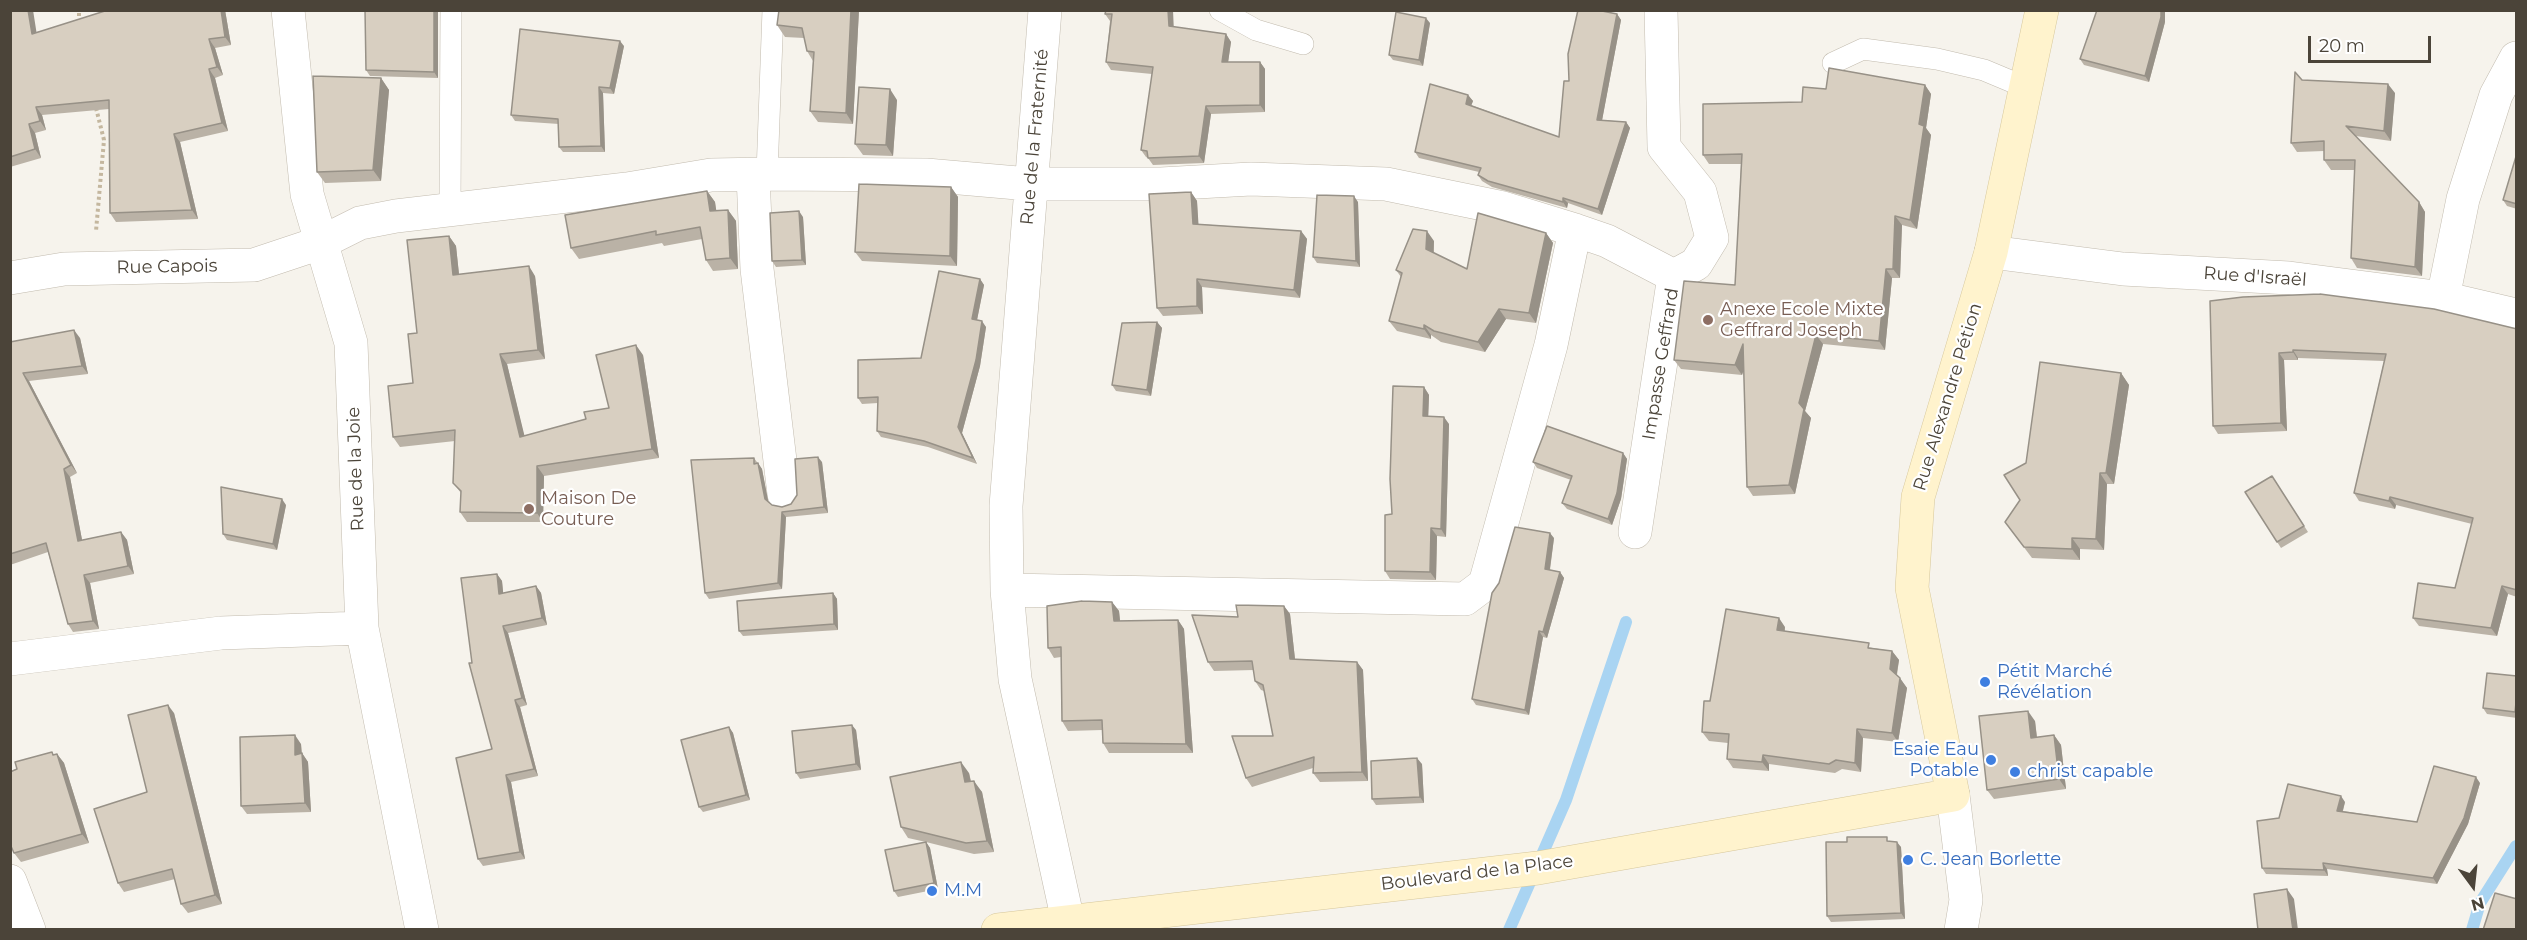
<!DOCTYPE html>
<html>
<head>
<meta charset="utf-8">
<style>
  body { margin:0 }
  #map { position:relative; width:2527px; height:940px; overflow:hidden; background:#f6f3ec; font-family:Montserrat,sans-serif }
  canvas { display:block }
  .frame { position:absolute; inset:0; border:12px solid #4b4439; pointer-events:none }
  .north { position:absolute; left:2443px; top:856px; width:60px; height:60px; -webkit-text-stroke:4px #fff; paint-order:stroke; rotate:165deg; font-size:16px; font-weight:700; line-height:24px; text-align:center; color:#4b4439 }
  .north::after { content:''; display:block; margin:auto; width:21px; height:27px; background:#4b4439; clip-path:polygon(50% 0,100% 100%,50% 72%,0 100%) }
  .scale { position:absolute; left:2308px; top:36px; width:123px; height:27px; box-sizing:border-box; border:3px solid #4b4439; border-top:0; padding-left:8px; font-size:18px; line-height:21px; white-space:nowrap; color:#4b4439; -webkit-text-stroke:4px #fff; paint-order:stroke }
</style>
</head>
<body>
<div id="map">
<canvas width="2527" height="940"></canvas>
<div class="frame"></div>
<div class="north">N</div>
<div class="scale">20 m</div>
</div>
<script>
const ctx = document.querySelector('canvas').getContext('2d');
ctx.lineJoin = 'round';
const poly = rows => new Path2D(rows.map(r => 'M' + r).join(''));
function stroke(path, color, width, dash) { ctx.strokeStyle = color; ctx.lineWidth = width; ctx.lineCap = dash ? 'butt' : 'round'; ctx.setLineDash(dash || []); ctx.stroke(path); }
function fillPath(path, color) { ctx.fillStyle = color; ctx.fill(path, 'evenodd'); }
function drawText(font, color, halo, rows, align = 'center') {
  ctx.font = font + ' Montserrat,sans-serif'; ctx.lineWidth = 4.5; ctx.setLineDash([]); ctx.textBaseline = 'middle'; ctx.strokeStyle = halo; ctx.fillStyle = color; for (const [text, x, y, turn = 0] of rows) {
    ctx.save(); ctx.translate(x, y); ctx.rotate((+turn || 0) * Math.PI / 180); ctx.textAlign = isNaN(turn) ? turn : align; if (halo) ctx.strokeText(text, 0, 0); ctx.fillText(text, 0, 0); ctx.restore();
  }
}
const stream = poly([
  [1509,930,1566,800,1626,622],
  [2472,930,2480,903,2516,846]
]);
const path = poly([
  [79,22,79,10],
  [96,108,104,140,96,231]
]);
const lane = poly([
  [1220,10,1256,30,1303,44],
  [1833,63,1863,49,1937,59,1984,70,2027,88],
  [767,174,773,10],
  [450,209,451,10]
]);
const street = poly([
  [288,10,307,194,351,343,362,628,422,930],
  [1045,10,1006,506,1007,590,1015,679,1068,921,1077,930],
  [753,175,757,269,784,494],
  [1991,252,2123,269,2289,278,2443,298,2516,315],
  [10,278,64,269,254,265,320,243,360,223,396,216,627,189,711,175,767,174,926,175,1029,184,1161,184,1251,179,1386,184,1503,208,1575,230,1607,241,1674,276],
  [2443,298,2463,199,2496,95,2516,58],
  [1635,532,1674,276,1696,264,1712,238,1700,192,1664,147,1661,10],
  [1007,590,1465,599,1485,584,1551,345,1575,230],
  [10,659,221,633,362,628],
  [1953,795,1966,900,1961,930],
  [10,881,29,930]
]);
const secondary = poly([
  [998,930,1538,868,1953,795,1912,588,1918,497,1991,252,2042,10]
]);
const wall = poly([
  [10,10,36,32,225,10,231,45,215,48,223,75,215,78,228,131,180,142,198,219,116,222,110,213,109,109,42,115,46,130,35,133,41,158,10,167],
  [365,10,438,10,438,78,370,76,366,70],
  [779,10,859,10,853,124,818,122,810,111,813,61,807,51,804,38,785,37,777,25],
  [1106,10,1173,10,1173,27,1226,34,1231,42,1228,62,1260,62,1265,69,1265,112,1211,114,1204,163,1153,165,1148,158,1146,157,1141,150,1152,74,1111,70,1106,62,1110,21,1105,14],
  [1617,14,1621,20,1602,120,1626,122,1630,128,1602,215,1568,203,1567,208,1492,187,1482,181,1478,175,1479,172,1419,158,1415,152,1468,95,1473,101,1471,105,1559,137,1569,81],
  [2165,22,2149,82,2084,65,2080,59],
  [1430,23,1423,66,1393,60,1389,55],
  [624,46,614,94,603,93,605,152,563,152,559,147,559,124,515,121,511,115],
  [381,78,389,90,381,181,325,183,317,172],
  [2302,80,2395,93,2391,141,2356,136,2419,202,2425,212,2422,276,2357,268,2351,258,2355,170,2331,170,2324,160,2324,151,2297,152,2291,143],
  [1925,85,1931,94,1926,128,1931,135,1917,229,1902,225,1900,278,1892,278,1885,350,1823,344,1805,411,1811,418,1795,494,1753,496,1747,487,1744,369,1742,375,1681,369,1674,360,1735,285,1741,164,1709,164,1703,155,1826,89],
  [897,100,893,156,863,155,855,144],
  [2517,153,2517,209,2507,206,2503,200],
  [951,187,958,197,957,266,862,261,855,252],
  [707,191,715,202,716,211,728,210,736,221,738,269,713,271,706,260,702,239,664,246,662,243,579,259,571,248],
  [1191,192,1197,201,1198,224,1301,231,1307,239,1300,298,1202,287,1203,314,1163,316,1157,308],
  [1358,202,1360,267,1317,263,1313,257],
  [803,217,806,265,776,267,772,261],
  [1546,233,1553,243,1536,323,1506,319,1485,352,1441,342,1431,335,1431,339,1397,331,1389,321,1401,277,1396,270,1434,241,1434,253,1467,269],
  [449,236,456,246,459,274,535,276,545,359,507,364,524,436,586,419,609,408,643,355,659,458,544,476,543,522,467,522,460,512,461,493,453,483,455,441,400,447,393,437,413,383,417,333],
  [980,279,984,285,977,320,986,327,980,366,962,433,977,464,928,447,881,437,877,431,878,403,862,404,858,398,921,358],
  [2210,301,2517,329,2517,597,2508,594,2497,636,2419,626,2413,618,2455,588,2472,524,2396,505,2395,509,2359,501,2354,493,2384,361,2298,358,2298,360,2284,360,2287,431,2218,434,2213,426],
  [1157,322,1162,328,1151,396,1116,391,1112,385],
  [80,338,88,374,29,381,77,473,70,477,82,540,121,532,127,540,134,574,90,583,99,629,73,632,68,624,48,552,10,565,10,511,11,511,10,342],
  [2121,373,2129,385,2114,484,2107,484,2104,550,2080,549,2080,560,2032,558,2005,522,2020,500,2026,463],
  [1424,387,1429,395,1428,416,1449,424,1446,537,1437,536,1436,580,1390,579,1385,571,1392,514],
  [1623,453,1627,459,1621,499,1612,525,1567,509,1562,503,1571,480,1537,468,1533,462],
  [754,458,762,469,768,502,772,505,782,507,791,504,822,462,828,513,786,517,782,589,709,599,705,593],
  [2276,482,2308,532,2281,548,2245,492],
  [286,505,277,550,227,540,223,534],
  [1554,538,1550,570,1560,572,1564,578,1547,638,1543,637,1529,715,1476,705,1472,699],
  [497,574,502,581,503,593,536,586,541,593,547,625,508,633,527,705,520,707,538,776,511,782,525,859,483,866,478,859,492,749,472,663],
  [833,593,837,599,838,630,743,636,739,631],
  [1112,602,1119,611,1120,621,1178,620,1184,629,1193,753,1109,753,1103,743,1102,730,1068,731,1062,721,1061,657,1054,658,1048,648],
  [1284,606,1290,614,1295,659,1357,662,1363,670,1368,781,1320,782,1313,773,1313,768,1252,787,1246,778,1273,736,1264,691,1261,690,1255,681,1254,670,1214,671,1208,662,1238,617],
  [1785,627,1785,631,1873,648,1892,651,1899,660,1897,675,1907,688,1898,742,1863,738,1861,772,1842,769,1835,773,1769,764,1769,771,1733,768,1727,759,1728,743,1709,741,1702,732,1710,701],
  [2517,676,2517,718,2487,714,2483,708],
  [174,713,222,904,188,913,181,904,175,879,124,892,118,883],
  [2035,721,2037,737,2054,735,2061,745,2066,789,1994,799,1987,790],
  [729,727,733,733,750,800,703,812,699,807],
  [856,730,861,770,800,779,796,773],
  [301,744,302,753,308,762,311,812,247,814,241,806],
  [57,754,64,763,89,843,21,862,14,853,54,755],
  [1422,764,1424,803,1376,805,1372,799],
  [969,773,971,781,982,792,994,852,974,854,926,842,930,848,938,889,898,897,894,891,926,842,908,838,901,827],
  [2480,783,2468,824,2437,884,2327,869,2328,876,2266,874,2262,868,2345,802,2343,811,2417,822],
  [1890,841,1901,847,1905,919,1831,922,1827,916]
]);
const shadedWall = poly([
  [28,10,33,10,38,42,32,34],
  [221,10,225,10,231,45,225,37],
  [434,10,438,10,438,78,434,72],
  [851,10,859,10,853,124,846,113],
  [1168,10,1173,10,1174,33,1169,26],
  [2161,10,2165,10,2165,22,2149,82,2145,76],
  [1617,14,1621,20,1601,126,1597,120],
  [1426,18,1430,23,1423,66,1419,60],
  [1226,34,1231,42,1227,70,1222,62],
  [209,39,215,48,223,75,217,67],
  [620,41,624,46,614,94,610,88],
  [1260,62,1265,69,1265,112,1260,105],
  [209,69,215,78,228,131,222,123],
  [381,78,389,90,381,181,373,170],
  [2388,84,2395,93,2391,141,2384,131],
  [1925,85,1931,94,1926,128,1931,135,1917,229,1910,220,1919,124],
  [599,87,603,93,605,152,601,146],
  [890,89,897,100,893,156,886,145],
  [1468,95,1473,101,1470,109,1466,104],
  [1206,106,1211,114,1204,163,1199,156],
  [36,107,42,115,46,130,40,121],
  [1626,122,1630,128,1602,215,1598,209],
  [29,124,35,133,41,158,35,149],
  [174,134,180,142,198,219,192,210],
  [951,187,958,197,957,266,950,256],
  [707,191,715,202,718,222,710,211],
  [1191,192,1197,201,1199,232,1193,224],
  [1354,196,1358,202,1360,267,1356,261],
  [1563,198,1568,203,1567,208,1563,202],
  [2419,202,2425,212,2422,276,2415,267],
  [728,210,736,221,738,269,730,258],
  [799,211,803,217,806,265,802,260],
  [1895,216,1902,225,1900,278,1893,269],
  [1301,231,1307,239,1300,298,1294,290],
  [1427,231,1434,241,1433,259,1426,249],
  [1546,233,1553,243,1536,323,1529,313],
  [449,236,456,246,460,284,453,275],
  [529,266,535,276,545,359,538,350],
  [1886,269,1892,278,1885,350,1879,341],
  [980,279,984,285,976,325,972,319],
  [1197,279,1202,287,1203,314,1197,306],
  [1499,309,1506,319,1485,352,1478,342],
  [982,321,986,327,980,366,962,433,977,464,973,458,958,427],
  [1157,322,1162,328,1151,396,1147,390],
  [1424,325,1431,335,1431,339,1424,329],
  [74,330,80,338,88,374,82,366],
  [1816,335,1823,344,1805,411,1811,418,1795,494,1789,485,1799,403],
  [1743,344,1749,353,1742,375,1735,365],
  [636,345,643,355,659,458,652,449],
  [2293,350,2298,358,2298,360,2293,352],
  [2279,353,2284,360,2287,431,2281,423],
  [500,354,507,364,527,446,520,437],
  [23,373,29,381,77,473,71,465],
  [2121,373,2129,385,2114,484,2106,473],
  [1424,387,1429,395,1428,424,1423,416],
  [1444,417,1449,424,1446,537,1441,529],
  [1623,453,1627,459,1621,499,1612,525,1608,519],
  [818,457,822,462,828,513,824,507],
  [758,463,762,469,769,505,765,499],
  [537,466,544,476,543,522,537,513],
  [64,469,70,477,84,550,78,541],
  [2100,473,2107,484,2104,550,2096,539],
  [2390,497,2396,505,2395,509,2389,501],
  [282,499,286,505,277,550,273,544],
  [782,512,786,517,782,589,778,583],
  [1431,528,1437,536,1436,580,1430,572],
  [121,532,127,540,134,574,128,566],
  [1550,533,1554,538,1549,575,1545,569],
  [2072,538,2080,549,2080,560,2072,549],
  [1560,572,1564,578,1547,638,1543,632],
  [497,574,502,581,504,601,499,594],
  [84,575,90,583,99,629,93,621],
  [536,586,541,593,547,625,542,618],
  [2502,586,2508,594,2497,636,2491,628],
  [833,593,837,599,838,630,834,624],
  [1112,602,1119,611,1121,630,1114,621],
  [1284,606,1290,614,1296,668,1290,659],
  [1779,618,1785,627,1783,639,1777,630],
  [1178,620,1184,629,1193,753,1186,744],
  [503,626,508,633,527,705,522,698],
  [1539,631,1543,637,1529,715,1525,710],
  [1892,651,1899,660,1896,678,1890,669],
  [1357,662,1363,670,1368,781,1362,772],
  [1900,678,1907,688,1898,742,1892,733],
  [2517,693,2517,715,2515,712],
  [515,700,520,707,538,776,534,769],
  [168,705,174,713,222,904,215,895],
  [2028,711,2035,721,2038,748,2031,738],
  [852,725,856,730,861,770,856,764],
  [729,727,733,733,750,800,746,795],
  [1857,729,1863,738,1861,772,1855,763],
  [295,735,301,744,302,763,295,755],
  [2054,735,2061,745,2066,789,2059,779],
  [302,753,308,762,311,812,305,803],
  [57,754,64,763,89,843,82,834],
  [1763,755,1769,764,1769,771,1762,762],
  [1417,758,1422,764,1424,803,1420,797],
  [961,762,969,773,973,793,965,782],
  [506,775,511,782,525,859,520,852],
  [2476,777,2480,783,2468,824,2437,884,2433,878],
  [974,781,982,792,994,852,987,841],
  [2341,796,2345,802,2341,817,2337,811],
  [926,842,930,848,938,889,934,883],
  [1897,842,1901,847,1905,919,1901,913],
  [2323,863,2327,869,2328,876,2324,870],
  [2287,889,2294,899,2298,930,2293,930]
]);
const building = poly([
  [10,10,28,10,32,34,108,10,221,10,225,37,209,39,217,67,209,69,222,123,174,134,192,210,110,213,109,100,36,107,40,121,29,124,35,149,10,157,10,10],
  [365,10,434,10,434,72,366,70,365,10],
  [779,10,851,10,846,113,810,111,814,52,807,51,802,28,777,25,779,10],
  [1106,10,1168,10,1169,26,1226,34,1222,62,1260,62,1260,105,1206,106,1199,156,1148,158,1147,151,1141,150,1153,67,1106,62,1112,14,1105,14,1106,10],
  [1578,10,1597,10,1617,14,1597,120,1626,122,1598,209,1563,198,1563,202,1488,181,1478,175,1481,168,1415,152,1430,84,1468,95,1466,104,1559,137,1564,81,1569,81,1568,54,1578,10],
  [2097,10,2161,10,2161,17,2145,76,2080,59,2097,10],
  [1396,12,1426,18,1419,60,1389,55,1396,12],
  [520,29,620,41,610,88,599,87,601,146,559,147,558,119,511,115,520,29],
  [1829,68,1925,85,1919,124,1924,126,1910,220,1895,216,1893,269,1886,269,1879,341,1816,335,1799,403,1804,409,1789,485,1747,487,1743,344,1735,365,1674,360,1684,281,1735,285,1742,154,1703,155,1703,104,1802,102,1803,87,1826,89,1829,68],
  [2295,72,2302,80,2388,84,2384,131,2346,126,2419,202,2415,267,2351,258,2355,160,2324,160,2324,141,2291,143,2295,72],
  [313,76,381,78,373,170,317,172,313,76],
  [859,87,890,89,886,145,855,144,859,87],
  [2517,153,2517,204,2503,200,2517,153],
  [859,184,951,187,950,256,855,252,859,184],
  [707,191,710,211,728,210,730,258,706,260,700,227,656,235,656,231,571,248,565,215,707,191],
  [1191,192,1193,224,1301,231,1294,290,1197,279,1197,306,1157,308,1149,194,1191,192],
  [1317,195,1354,196,1356,261,1313,257,1317,195],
  [799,211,802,260,772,261,770,213,799,211],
  [1478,213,1546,233,1529,313,1499,309,1478,342,1434,331,1424,325,1424,329,1389,321,1402,273,1396,270,1413,229,1427,231,1426,249,1467,269,1478,213],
  [449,236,453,275,529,266,538,350,500,354,520,437,586,419,584,412,609,408,596,355,636,345,652,449,537,466,537,513,460,512,461,491,453,483,455,430,393,437,388,386,413,383,408,334,417,333,407,240,449,236],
  [939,271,980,279,972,319,982,321,976,360,958,427,973,458,924,441,877,431,878,397,858,398,858,360,921,358,939,271],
  [2320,294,2434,309,2517,329,2517,590,2502,586,2491,628,2413,618,2418,583,2455,588,2473,518,2390,497,2389,501,2354,493,2386,354,2293,350,2293,352,2279,353,2281,423,2213,426,2210,301,2243,297,2320,294],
  [1157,322,1147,390,1112,385,1122,323,1157,322],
  [74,330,82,366,23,373,71,465,64,469,78,541,121,532,128,566,84,575,93,621,68,624,46,543,10,554,10,511,11,511,10,507,10,342,74,330],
  [2040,362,2121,373,2106,473,2100,473,2096,539,2072,538,2072,549,2024,547,2005,522,2020,500,2004,475,2026,463,2040,362],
  [1393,386,1424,387,1423,416,1444,417,1441,529,1431,528,1430,572,1385,571,1385,515,1392,514,1390,479,1393,386],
  [1547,426,1623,453,1617,493,1608,519,1562,503,1572,476,1533,462,1547,426],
  [818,457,824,507,782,512,778,583,705,593,691,460,754,458,754,464,758,463,765,499,772,505,782,507,791,504,797,495,795,459,818,457],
  [2272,476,2304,526,2277,542,2245,492,2272,476],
  [221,487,282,499,273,544,223,534,221,487],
  [1515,527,1550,533,1545,569,1560,572,1543,632,1539,631,1525,710,1472,699,1492,593,1499,583,1515,527],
  [497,574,499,594,536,586,542,618,503,626,522,698,515,700,534,769,506,775,520,852,478,859,456,758,492,749,469,663,472,663,461,578,497,574],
  [833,593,834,624,739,631,737,601,833,593],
  [1082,601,1112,602,1114,621,1178,620,1186,744,1103,743,1102,720,1062,721,1061,647,1048,648,1047,606,1082,601],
  [1236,605,1284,606,1290,659,1357,662,1362,772,1313,773,1314,757,1246,778,1232,736,1273,736,1263,685,1255,681,1252,661,1208,662,1192,615,1238,617,1236,605],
  [1726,609,1779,618,1777,630,1869,643,1868,648,1892,651,1890,669,1900,678,1892,733,1857,729,1855,763,1836,760,1829,764,1763,755,1762,762,1727,759,1729,734,1702,732,1704,701,1710,701,1726,609],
  [2487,673,2517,676,2517,693,2515,712,2483,708,2487,673],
  [168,705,215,895,181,904,172,869,118,883,94,809,147,792,128,715,168,705],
  [2028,711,2031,738,2054,735,2059,779,1987,790,1979,716,2028,711],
  [852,725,856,764,796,773,792,731,852,725],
  [729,727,746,795,699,807,681,740,729,727],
  [295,735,295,755,302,753,305,803,241,806,240,737,295,735],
  [52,752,53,755,57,754,82,834,14,853,10,844,10,772,17,769,15,762,52,752],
  [1417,758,1420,797,1372,799,1371,761,1417,758],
  [961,762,965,782,974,781,987,841,966,843,901,827,890,777,961,762],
  [2434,766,2476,777,2464,818,2433,878,2323,863,2324,870,2262,868,2257,821,2279,818,2288,784,2341,796,2337,811,2417,822,2434,766],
  [1847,837,1887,837,1887,841,1897,842,1901,913,1827,916,1826,842,1847,842,1847,837],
  [926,842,934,883,894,891,885,850,926,842],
  [2287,889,2293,930,2258,930,2254,894,2287,889],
  [2495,893,2517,899,2517,930,2483,930,2495,893]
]);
const markers = [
  [1708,320,6,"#8d6e63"],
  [529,509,6,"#8d6e63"],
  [1985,682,6,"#3f7fe0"],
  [1991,760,6,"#3f7fe0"],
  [2015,772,6,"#3f7fe0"],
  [1908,860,6,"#3f7fe0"],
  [932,891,6,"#3f7fe0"]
];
const streetNames = [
  ["Rue de la Fraternité",1035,137,-85],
  ["Rue Capois",167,267,-1],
  ["Rue d'Israël",2255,277,4],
  ["Impasse Geffrard",1661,364,-81],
  ["Rue Alexandre Pétion",1948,397,-73],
  ["Rue de la Joie",356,469,-92],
  ["Boulevard de la Place",1477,873,-7]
];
const educationNames = [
  ["Anexe Ecole Mixte",1720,310],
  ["Geffrard Joseph",1720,331],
  ["Maison De",541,499],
  ["Couture",541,520]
];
const shopNames = [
  ["Pétit Marché",1997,672],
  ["Révélation",1997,693],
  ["Esaie Eau",1979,750,"right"],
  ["Potable",1979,771,"right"],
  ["christ capable",2027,772],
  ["C. Jean Borlette",1920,860],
  ["M.M",944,891]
];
stroke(stream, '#a9d4f2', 12);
stroke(lane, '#c2bbae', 22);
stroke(street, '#c2bbae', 34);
stroke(secondary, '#d6c79b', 34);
stroke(path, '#c4b79f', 4, [3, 3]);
stroke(lane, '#fff', 21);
stroke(street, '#fff', 33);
stroke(secondary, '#fff3cd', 33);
fillPath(wall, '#bab2a6');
fillPath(shadedWall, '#979187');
fillPath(building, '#d8cfc1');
stroke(building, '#979187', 1.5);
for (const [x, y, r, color] of markers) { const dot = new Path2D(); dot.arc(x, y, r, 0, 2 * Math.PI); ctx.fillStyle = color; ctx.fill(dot); stroke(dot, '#fff', 2); }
drawText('18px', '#4b4439', '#fff', streetNames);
drawText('18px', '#785e54', '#fff', educationNames, 'left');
drawText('18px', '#366cbe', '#fff', shopNames, 'left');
</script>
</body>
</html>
